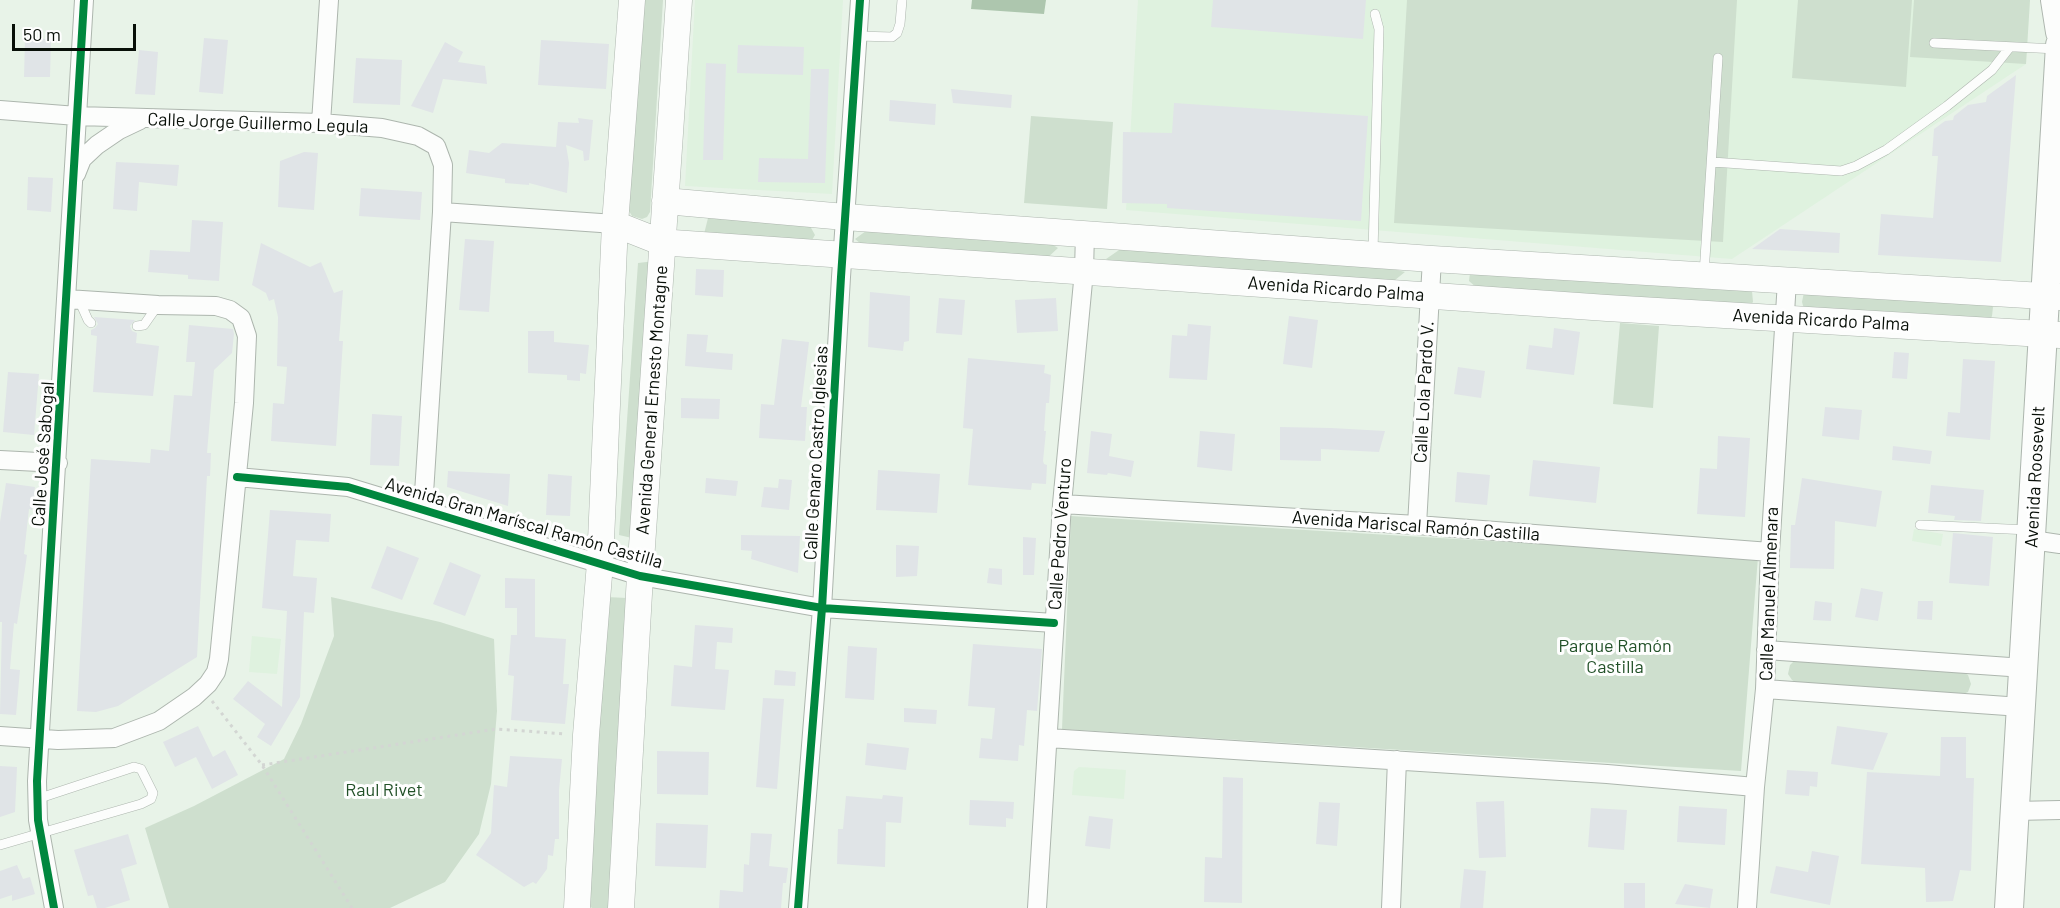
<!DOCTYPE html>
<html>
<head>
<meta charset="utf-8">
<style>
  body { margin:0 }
  #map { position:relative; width:2060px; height:908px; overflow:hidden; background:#e8f3e8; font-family:Barlow,sans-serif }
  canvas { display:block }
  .scale { position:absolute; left:12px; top:24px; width:124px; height:27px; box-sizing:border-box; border:3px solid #080f08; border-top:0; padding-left:8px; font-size:18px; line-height:21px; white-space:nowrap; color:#080f08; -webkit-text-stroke:4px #fefefe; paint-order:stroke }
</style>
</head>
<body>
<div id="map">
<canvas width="2060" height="908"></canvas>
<div class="scale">50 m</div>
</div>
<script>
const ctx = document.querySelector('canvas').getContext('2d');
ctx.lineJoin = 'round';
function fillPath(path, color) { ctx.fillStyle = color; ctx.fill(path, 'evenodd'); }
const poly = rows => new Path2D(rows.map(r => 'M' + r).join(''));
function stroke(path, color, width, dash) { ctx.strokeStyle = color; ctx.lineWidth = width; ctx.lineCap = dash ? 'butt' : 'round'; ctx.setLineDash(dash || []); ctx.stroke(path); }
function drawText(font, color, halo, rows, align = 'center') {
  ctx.font = font + ' Barlow,sans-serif'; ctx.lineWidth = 6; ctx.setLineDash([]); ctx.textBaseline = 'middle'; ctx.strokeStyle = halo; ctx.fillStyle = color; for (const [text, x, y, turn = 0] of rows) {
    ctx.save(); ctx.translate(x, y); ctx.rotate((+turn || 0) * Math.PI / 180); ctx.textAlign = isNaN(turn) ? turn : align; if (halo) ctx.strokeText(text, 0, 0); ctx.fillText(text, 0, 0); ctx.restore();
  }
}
const built = poly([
  [695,0,843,0,832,194,685,186],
  [1138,0,2030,0,2026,64,1732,259,1126,210],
  [1914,529,1943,534,1941,546,1912,541],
  [252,636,281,639,277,674,249,672],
  [1079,767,1126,770,1124,799,1072,795,1074,771]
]);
const green = poly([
  [642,0,663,0,650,212,647,217,642,219,632,216,629,211],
  [1407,0,1737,0,1723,242,1394,223],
  [1798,0,1912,0,1906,87,1792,78],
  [1914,0,2030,0,2026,64,1910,57],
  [1031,116,1113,122,1107,209,1024,203],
  [708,218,810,226,815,235,809,245,703,238],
  [870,228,1045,240,1058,248,1045,260,866,248,855,239],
  [1122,248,1393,269,1405,272,1390,284,1123,266,1106,259],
  [655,261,632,538,619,535,638,263],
  [1470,273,1749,288,1752,291,1753,302,1749,307,1477,288,1469,281],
  [1804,292,1990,303,1993,307,1992,316,1990,320,1804,309,1802,302],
  [1620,323,1659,326,1653,408,1613,404],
  [1071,516,1758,557,1741,771,1062,729],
  [331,597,440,622,494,639,497,711,491,784,479,834,445,882,390,908,169,908,145,828,194,806,284,759,301,724,334,636],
  [607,597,627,598,610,908,592,908,586,902],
  [1795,660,1961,671,1968,675,1971,684,1968,692,1961,695,1798,684,1792,680,1788,674,1790,665]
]);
const water = poly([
  [972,0,1046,0,1044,14,971,9]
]);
const building = poly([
  [1213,0,1366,0,1363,39,1211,27],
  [204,38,228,40,223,94,199,92],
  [25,39,51,39,50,77,24,77],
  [541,40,609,44,606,89,538,85],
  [445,42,463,52,458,62,485,66,487,84,443,79,433,113,411,106],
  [738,45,804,47,803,75,737,73],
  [139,50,158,52,155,95,135,94],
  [356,58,402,60,400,105,353,103],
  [706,63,726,64,723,160,703,160],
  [811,69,829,69,825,183,758,182,759,158,808,159],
  [2016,75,2001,262,1878,255,1881,214,1933,218,1938,156,1932,156,1934,129,1945,121,1953,120,1954,116,1968,105,1986,102,1987,96],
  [951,89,1012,95,1011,108,953,103],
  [890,100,936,104,935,125,889,121],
  [1174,103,1368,116,1361,221,1167,208,1167,204,1122,203,1123,132,1172,133],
  [578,118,593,120,589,160,584,161,583,151,566,145,569,163,567,193,529,183,529,185,505,183,505,179,466,173,469,150,489,153,502,143,556,147,558,122,579,123],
  [304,152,318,153,314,210,278,207,280,161],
  [116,162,179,165,177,186,139,182,137,211,113,209],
  [28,177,53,178,51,212,27,210],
  [361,188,422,192,420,220,359,216],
  [192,220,223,222,219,281,188,279,188,275,148,272,150,250,190,252],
  [1780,229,1840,233,1839,253,1752,249],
  [465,239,494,241,489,312,459,310],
  [261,243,310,267,321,262,334,293,343,290,339,341,343,341,336,446,271,441,273,403,284,404,287,367,277,366,278,317,274,299,269,301,266,293,252,285],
  [696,269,724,270,723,297,695,295],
  [870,292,910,296,909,341,904,342,903,351,868,347],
  [939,298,965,300,962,335,936,333],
  [1056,298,1058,331,1017,333,1015,300],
  [1289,316,1318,320,1312,368,1283,364],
  [94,317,135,320,130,326,132,331,137,333,136,343,159,346,153,396,93,392,97,336,91,335,91,330,95,328,98,324],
  [1188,324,1211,326,1207,380,1169,378,1172,335,1187,336],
  [189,325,233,329,234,334,232,353,214,370,207,453,211,453,210,476,207,476,197,657,118,706,96,712,77,711,91,459,150,463,151,449,169,451,174,395,192,396,195,362,186,362],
  [1554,328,1580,332,1574,375,1526,369,1529,345,1552,348],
  [528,331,554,331,554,342,589,345,586,374,580,373,580,381,567,380,567,375,528,373],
  [687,334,708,335,706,352,733,354,732,370,685,366],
  [782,339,809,342,801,407,807,407,805,441,759,438,761,404,774,405],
  [1894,352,1909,353,1907,379,1892,378],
  [968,358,1045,365,1044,373,1051,375,1049,403,1046,403,1044,431,1046,431,1043,461,1044,464,1047,465,1046,484,1032,483,1031,490,968,485,973,429,963,428],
  [1963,359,1995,361,1990,440,1946,436,1948,412,1960,413],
  [1458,367,1485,371,1481,398,1454,394],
  [8,372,39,374,34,435,3,432],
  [681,398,720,399,719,419,681,418],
  [1825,407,1862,410,1859,440,1822,436],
  [372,414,402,416,399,466,370,465],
  [1280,427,1331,428,1385,431,1379,452,1321,449,1321,461,1280,460],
  [1091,431,1112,434,1109,456,1134,461,1131,477,1108,473,1107,475,1087,473],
  [1200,431,1235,434,1232,471,1197,467],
  [1718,436,1750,438,1745,517,1697,514,1700,468,1717,469],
  [1893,446,1932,451,1930,464,1892,460],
  [1533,460,1600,467,1596,503,1529,496],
  [878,470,940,474,937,513,876,510],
  [448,471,510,474,508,506,447,487],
  [1457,472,1490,475,1487,505,1455,502],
  [548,474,572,476,570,516,546,515],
  [706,478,738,481,736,496,705,493],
  [1802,478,1882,491,1876,527,1835,521,1834,569,1790,568,1791,525,1795,525],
  [779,479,792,480,789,510,761,507,764,487,778,488],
  [6,483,35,487,32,510,29,509,24,554,27,555,17,624,14,623,10,669,20,670,16,715,0,714,2,622,0,622,0,522],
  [1931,485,1984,490,1981,521,1954,520,1955,516,1928,513],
  [270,510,331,514,329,542,296,540,293,576,317,578,314,613,304,612,300,697,271,746,257,737,265,724,233,699,248,681,282,707,287,611,262,608],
  [1953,533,1993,537,1989,586,1949,583],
  [741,535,800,536,798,573,751,559,752,551,741,550],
  [1023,537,1036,538,1034,575,1023,575],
  [896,545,919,546,917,576,896,577],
  [387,546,419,558,402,600,371,588],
  [450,562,481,575,465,616,433,604],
  [989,568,1002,569,1002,585,987,583],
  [505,578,535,579,535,637,566,639,563,684,569,684,565,724,511,720,514,676,508,675,511,635,517,635,517,608,505,608],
  [1861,588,1883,592,1878,621,1855,617],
  [1815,601,1832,603,1831,621,1813,620],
  [1918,601,1933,601,1932,620,1917,619],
  [695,625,733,628,732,643,717,642,715,669,729,670,725,710,671,706,674,665,692,667],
  [973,644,1042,649,1037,711,1027,710,1024,746,1019,745,1018,761,979,758,981,738,992,739,995,708,968,706],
  [848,646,877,648,874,700,845,698],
  [775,670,796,672,795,686,774,685],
  [763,698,784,699,777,789,756,787],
  [904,708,937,710,936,724,904,722],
  [198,726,213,757,225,750,238,775,212,789,196,757,175,767,163,742],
  [1837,726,1888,733,1873,770,1831,764],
  [1941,737,1966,737,1966,778,1974,778,1971,871,1960,870,1953,901,1926,902,1925,868,1861,864,1867,772,1940,776],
  [867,743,909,748,906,770,865,765],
  [657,751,709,752,708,795,657,794],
  [510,756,562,759,559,790,559,839,555,839,553,856,548,855,547,869,536,884,533,882,524,887,476,855,491,833,494,785,507,787],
  [0,766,17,767,15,812,0,817],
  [1787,770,1818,772,1817,787,1810,786,1809,796,1785,794],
  [1223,777,1243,778,1242,903,1204,902,1205,857,1222,858],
  [883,795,903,797,901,823,886,822,885,867,837,864,838,829,843,829,846,796,882,799],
  [970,800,1014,802,1013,819,1006,818,1006,827,969,825],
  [1504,801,1506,857,1479,858,1476,802],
  [1319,802,1340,803,1337,846,1316,844],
  [1679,806,1727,809,1725,845,1677,842],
  [1591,808,1627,810,1624,850,1588,847],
  [1089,816,1113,819,1110,849,1085,846],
  [656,823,708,825,706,868,655,866],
  [751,833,772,834,769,866,788,868,786,883,783,883,781,908,719,908,720,890,743,892,744,864,749,865],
  [128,834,137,864,121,869,130,900,105,908,97,908,93,895,88,896,74,850],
  [1812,851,1839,856,1830,905,1770,893,1776,866,1808,872],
  [17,865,23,879,30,877,35,894,12,901,12,895,0,899,0,871],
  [1464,869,1486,871,1483,908,1460,908],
  [1624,883,1645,883,1645,908,1624,908],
  [1685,884,1713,889,1710,908,1675,904]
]);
const path = poly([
  [212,701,262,765,352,908],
  [262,765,496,729,566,734]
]);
const service = poly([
  [858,36,892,37,897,33,900,24,902,0],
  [1934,43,2057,49],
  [1712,162,1841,171,1856,166,1886,150,1947,106,1992,70,2010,47],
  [1373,252,1379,29,1375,14],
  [1704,274,1718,58],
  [79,300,88,320,91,323],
  [137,326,144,325,158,305],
  [1920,525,2029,530],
  [0,845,141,804,151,799,153,793,141,769,134,767,37,799]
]);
const minor = poly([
  [0,110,77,116,321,123,382,128,418,136,436,146,443,165,442,212,423,509],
  [321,123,329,0],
  [76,174,82,159,97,145,119,130,140,120],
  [442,212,615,224],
  [0,460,58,463],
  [237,477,348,487,640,576,822,608,1054,623],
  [1062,504,1417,525,1770,552],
  [1417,525,1432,259],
  [2032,540,2060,544],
  [1766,650,2024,668],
  [1765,689,2021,707],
  [0,736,58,740,114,738,159,721,194,697,208,684,216,672,219,659,244,403,247,336,241,318,230,310,216,306,158,305,67,299],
  [1048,738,1607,774,1755,787],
  [2015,811,2060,810],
  [54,908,38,820,37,781,84,0],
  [798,908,822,608,841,277,860,0],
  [1037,908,1062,504,1084,271,1085,233],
  [1391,908,1397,760],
  [1747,908,1755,787,1765,689,1770,552,1787,281]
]);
const secondary = poly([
  [665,201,845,217,1432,259,2060,297],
  [615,224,663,243,673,243,1607,308,2060,335],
  [577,908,586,735,600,563,615,224,632,0],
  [621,908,640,576,679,0]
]);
const primary = poly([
  [2055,0,2060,32],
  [2009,908,2060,45]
]);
const cycleway = poly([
  [237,477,348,487,640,576,822,608,1054,623],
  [54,908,38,820,37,781,84,0],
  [798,908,822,608,841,277,860,0]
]);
const streetNames = [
  ["Calle Jorge Guillermo Legula",258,123,2],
  ["Avenida Ricardo Palma",1336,289,4],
  ["Avenida Ricardo Palma",1821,320,3],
  ["Calle Lola Pardo V.",1424,392,-87],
  ["Avenida General Ernesto Montagne",652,400,-86],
  ["Calle Genaro Castro Iglesias",816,453,-87],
  ["Calle José Sabogal",43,454,-86],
  ["Avenida Roosevelt",2035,477,-87],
  ["Avenida Gran Maríscal Ramón Castilla",524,523,16],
  ["Avenida Mariscal Ramón Castilla",1416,526,4],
  ["Calle Pedro Venturo",1060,534,-86],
  ["Calle Manuel Almenara",1769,594,-88]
];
const parkNames = [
  ["Parque Ramón",1615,646],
  ["Castilla",1615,667],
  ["Raul Rivet",384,790]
];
fillPath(built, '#dff2df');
fillPath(green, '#cedfce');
fillPath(water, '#adc6ae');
fillPath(building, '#e0e4e7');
stroke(service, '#adb6ae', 10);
stroke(minor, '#adb6ae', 20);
stroke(secondary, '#adb6ae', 27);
stroke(primary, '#adb6ae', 30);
stroke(path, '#d3d6d3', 3, [3, 4.5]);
stroke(service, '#fcfdfc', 9);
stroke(minor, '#fcfdfc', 18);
stroke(secondary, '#fcfdfc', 26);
stroke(primary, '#fcfdfc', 28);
stroke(cycleway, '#00873e', 8);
drawText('18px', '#080f08', '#fefefe', streetNames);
drawText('18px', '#225128', '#fefefe', parkNames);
</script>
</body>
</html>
